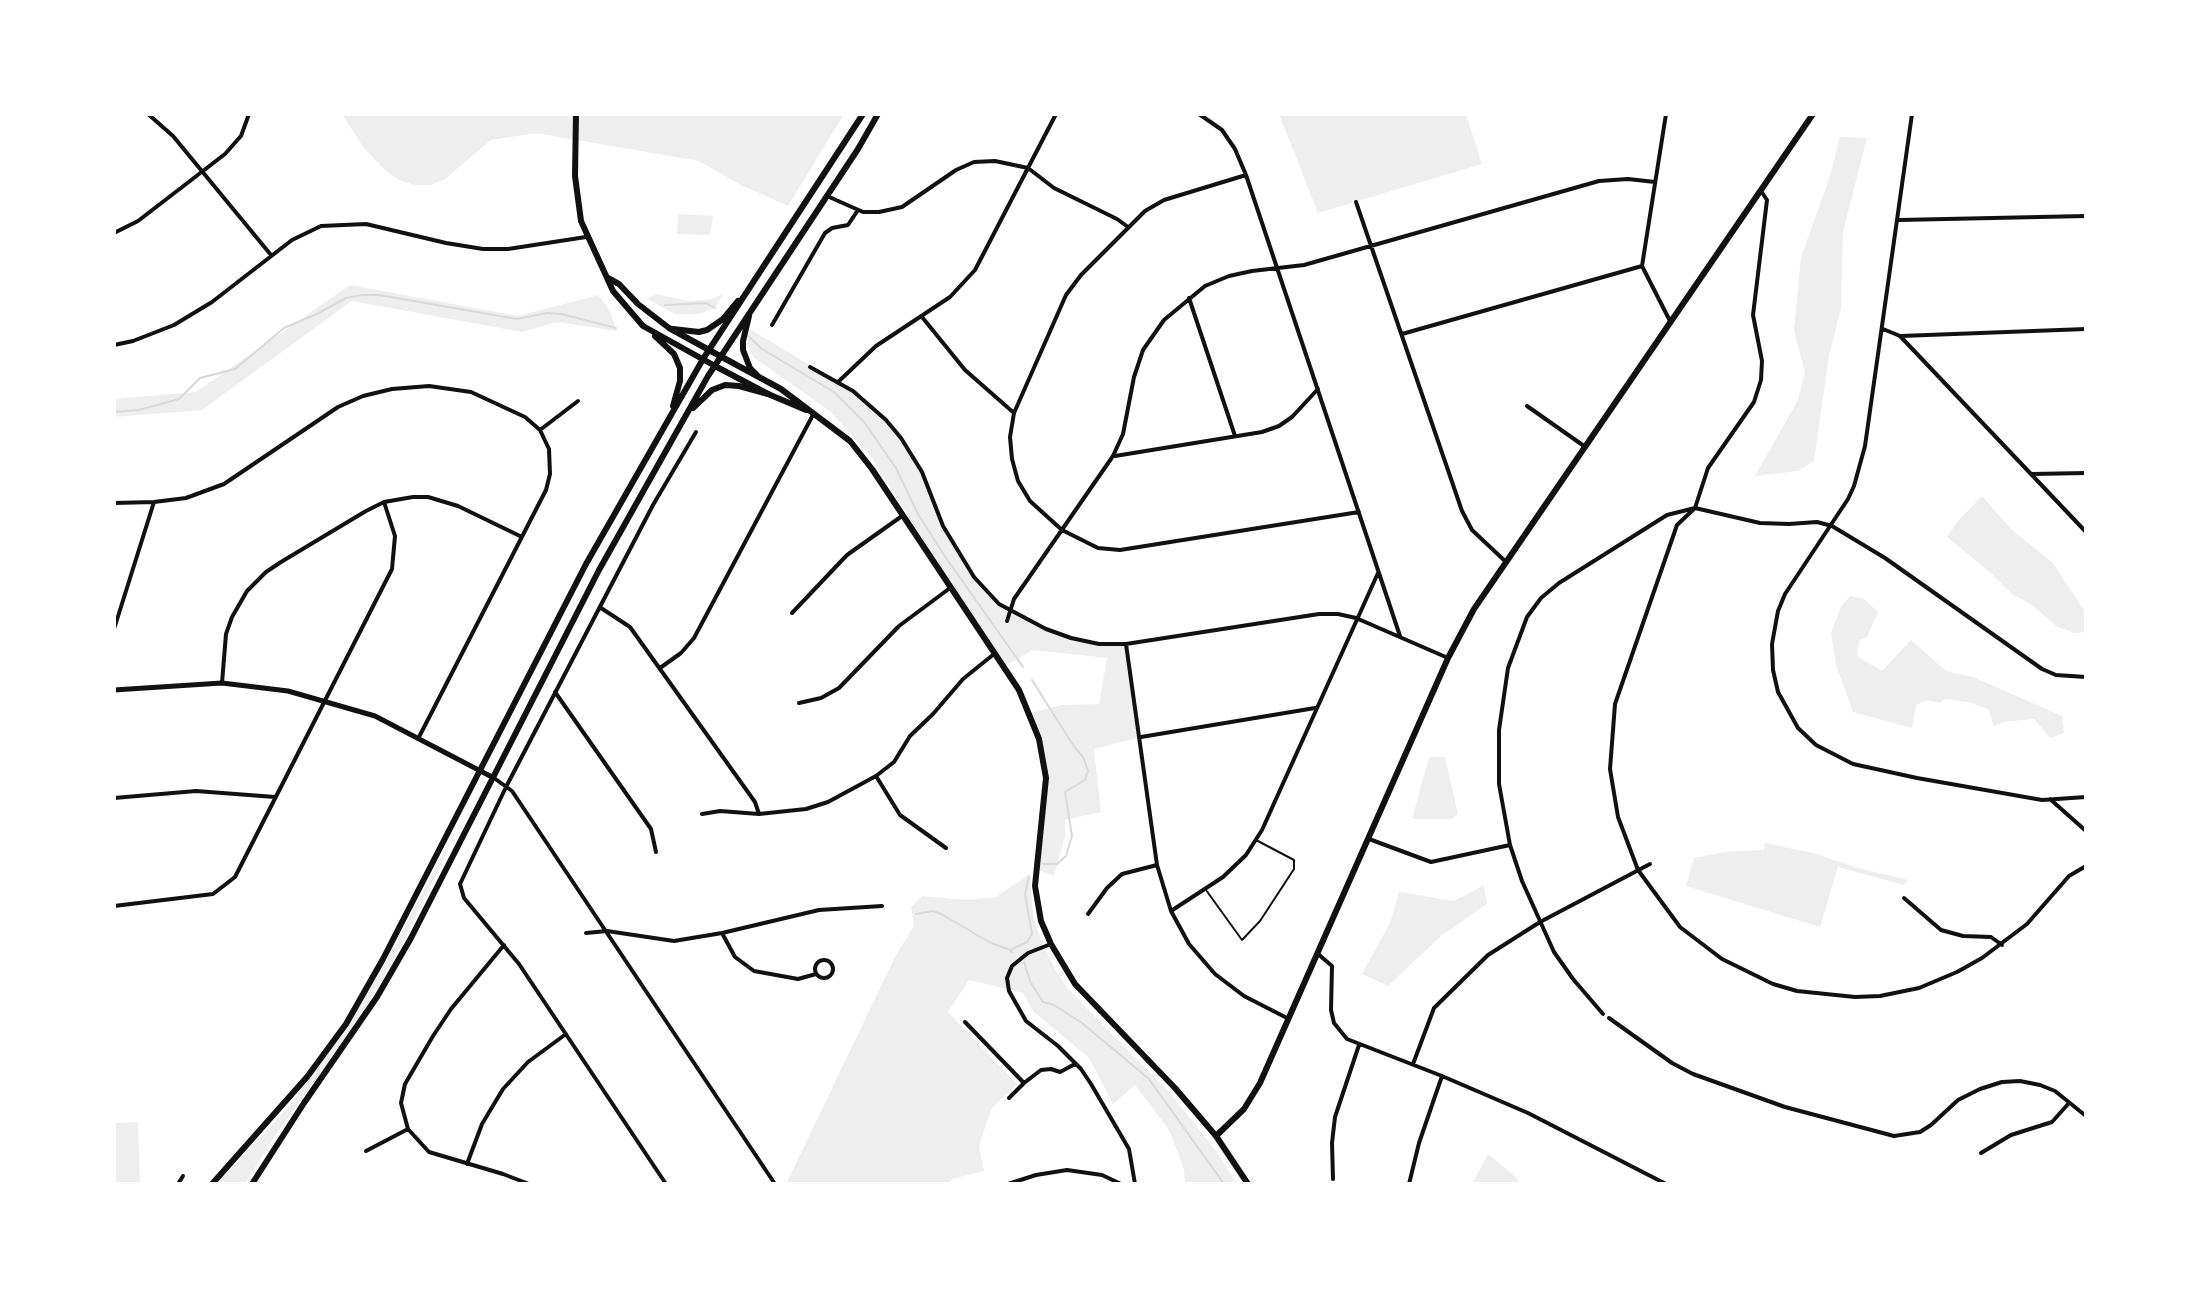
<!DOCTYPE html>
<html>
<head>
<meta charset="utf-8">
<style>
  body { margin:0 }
  #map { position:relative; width:2200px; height:1298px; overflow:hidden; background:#fff; font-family:"Varela Round",sans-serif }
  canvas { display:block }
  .frame { position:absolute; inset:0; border:116px solid #fff; pointer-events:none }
</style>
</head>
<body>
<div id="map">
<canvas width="2200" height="1298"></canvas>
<div class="frame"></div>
</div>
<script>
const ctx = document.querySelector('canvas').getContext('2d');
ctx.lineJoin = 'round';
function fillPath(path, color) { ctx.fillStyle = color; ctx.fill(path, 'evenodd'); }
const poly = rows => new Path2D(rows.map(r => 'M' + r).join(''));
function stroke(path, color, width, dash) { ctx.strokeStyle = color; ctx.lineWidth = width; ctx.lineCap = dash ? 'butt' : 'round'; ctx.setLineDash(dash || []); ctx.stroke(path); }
const green = poly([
  [342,114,844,114,788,206,741,185,699,161,536,133,491,140,445,179,431,185,414,185,397,179,385,170,363,147],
  [1279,114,1466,114,1482,164,1318,213],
  [1840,137,1867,138,1843,232,1841,308,1829,356,1814,461,1798,471,1755,476,1797,402,1805,374,1794,330,1801,257,1829,179],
  [678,214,713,216,710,235,677,234],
  [350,285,518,316,598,295,609,309,617,331,557,322,522,332,352,301,202,410,114,417,114,399,196,392],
  [655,294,690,301,711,299,723,294,715,308,699,314,675,314,647,299],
  [750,329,853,391,886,420,922,472,943,526,960,557,994,600,1046,629,1071,638,1099,644,1126,644,1141,737,1094,749,1101,812,1065,820,1065,836,1054,876,1036,869,1046,778,1030,713,1062,705,1099,704,1107,658,1033,650,1003,667,872,458,831,412,753,357,747,345],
  [1982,496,2011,529,2052,562,2086,613,2086,632,2074,633,2056,626,2032,605,2012,594,1992,574,1947,537,1958,521],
  [1850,596,1864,599,1878,612,1867,637,1859,640,1857,656,1882,671,1911,640,1946,671,1973,677,2062,716,2064,733,2050,738,2034,719,2003,722,1994,726,1988,709,1968,702,1944,699,1940,703,1927,700,1916,705,1912,728,1853,712,1836,665,1831,633,1841,607],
  [1429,757,1445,757,1458,814,1452,819,1412,819],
  [456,829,436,876,395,957,350,1032,274,1137,245,1184,217,1184,289,1106,340,1037,388,958],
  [1765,843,1813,853,1858,868,1908,880,1904,885,1838,867,1820,927,1686,886,1694,858,1725,852,1764,850],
  [1030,874,1033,915,1040,937,1056,971,1069,990,1170,1093,1216,1151,1237,1184,1185,1184,1184,1169,1169,1130,1135,1085,1113,1104,1089,1058,1034,1012,1023,993,969,980,948,1012,1017,1084,992,1108,979,1145,984,1171,952,1179,947,1184,786,1184,896,955,914,926,911,907,922,896,968,900,996,897],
  [1484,885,1487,904,1442,935,1388,986,1362,974,1390,923,1399,892,1454,901],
  [138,1122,140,1184,114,1184,114,1123],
  [1488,1154,1519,1180,1518,1184,1472,1184]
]);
const stream = poly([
  [665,305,706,303,715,308],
  [748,336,762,349,834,392,864,422,896,468,918,514,944,555,1023,667],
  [114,412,139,410,179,399,200,378,235,369,284,328,317,314,346,298,363,295,379,295,517,319,547,313,561,314,616,328],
  [1032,680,1073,745,1083,757,1088,771,1085,780,1065,792,1072,836,1066,856,1057,864,1043,864],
  [916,914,933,911,941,914,991,943,1010,950],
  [1012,952,1010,950,1027,942,1032,934,1025,894,1029,877],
  [1024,962,1030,981,1043,1002,1054,1005,1082,1023,1149,1079,1224,1184]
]);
const service = poly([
  [1206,890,1242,940,1260,921,1294,869,1294,860,1256,840]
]);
const minor = poly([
  [148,114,173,136,271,255],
  [1199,114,1222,130,1235,149,1246,175,1400,636],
  [1666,114,1642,266,1670,321],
  [1912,114,1865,446,1854,486,1848,499,1785,594,1778,611,1772,644,1773,670,1778,692,1798,728,1816,745,1853,764,1917,778,2042,800,2086,797],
  [1246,175,1164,200,1145,211,1081,275,1066,295,1014,413,1010,437,1012,459,1018,481,1030,501,1062,530,1098,548,1120,550,1359,512],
  [1761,191,1767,200,1753,315,1762,361,1761,380,1754,402,1708,468,1695,508,1677,525,1615,704,1610,769,1618,817,1638,870,1680,927,1722,959,1773,984,1797,991,1855,997,1880,996,1919,988,1957,972,1982,958,2027,924,2069,876,2086,866],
  [827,196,863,212,879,212,902,207,956,170,974,162,995,161,1028,168,1054,188,1117,219,1128,227],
  [1356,202,1462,511,1472,530,1505,561],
  [1899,220,2086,216],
  [114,233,138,221,225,154,241,136,249,114],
  [1189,298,1235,436],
  [922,317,965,370,1014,413],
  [772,325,825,233,832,228,848,225,858,210],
  [1883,329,1900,336,2086,532],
  [1402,334,1642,266],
  [1901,336,2086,329],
  [114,345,133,341,174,325,212,302,292,240,321,226,366,224,446,243,483,249,508,249,586,237],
  [810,367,853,391,886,420,901,438,922,472,943,526,974,577,999,604,1046,629,1071,638,1099,644,1126,644,1319,614,1338,614,1356,618,1448,658],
  [838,382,876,346,950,297,975,270,1056,114],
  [1527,406,1584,446],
  [540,430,578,401],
  [1115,456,1262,432,1279,426,1292,417,1318,389],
  [2032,474,2086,473],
  [114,503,154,502,186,498,224,484,338,407,363,396,392,389,429,386,471,392,525,417,540,430,549,449,550,474,546,490,419,737],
  [601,608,630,627,755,802,759,814],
  [792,613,847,555,902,516],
  [1007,621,1014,599,1113,456,1123,434,1134,377,1143,350,1164,320,1205,286,1229,276,1252,271,1304,265,1599,181,1628,179,1655,182],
  [114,629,154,502],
  [1126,644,1157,865,1171,911,1189,944,1215,974,1244,996,1287,1018],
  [660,668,681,653,694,638,814,413],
  [222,683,226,634,232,617,247,591,266,572,281,562,366,511,384,502,413,497,428,497,458,506,522,537],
  [555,692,651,829,656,852],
  [799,703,821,698,839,688,899,626,950,588],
  [1141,737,1315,708],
  [876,776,900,815,946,848],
  [494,778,512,791,775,1184],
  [114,798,196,791,275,797],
  [2050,799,2086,831],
  [702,814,720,811,759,814,806,809,828,802,876,776,894,762,910,736,933,714,963,679,994,654],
  [1369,839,1431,862,1510,845],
  [1904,898,1941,930,1963,936,1991,937,2002,945],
  [114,906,213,894,235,877,392,569,395,536,384,502],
  [1171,911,1223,877,1246,855,1262,830,1378,573],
  [1088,914,1107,888,1122,874,1157,865],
  [586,933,607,931,674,941,722,933,819,910,882,906],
  [722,933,735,957,754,971,798,979,816,974],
  [1051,944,1028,953,1012,966,1007,978,1009,991,1026,1021,1058,1046,1081,1069,1091,1084,1129,1149,1135,1184],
  [504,945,451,1009,433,1036,405,1084,401,1103,408,1129,429,1152,503,1174,529,1184],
  [1318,954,1332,966,1331,1010,1334,1023,1347,1039,1442,1076,1528,1113,1666,1184],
  '815 969a9 9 0 1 1 18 0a9 9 0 1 1-18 0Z',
  [1603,1014,1573,979,1554,952,1522,881,1510,845,1499,784,1499,730,1508,668,1527,617,1541,598,1559,583,1667,515,1695,508,1760,523,1789,524,1817,522,1832,526,1885,558,2042,669,2056,675,2086,677],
  [1609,1018,1672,1063,1693,1074,1785,1107,1894,1136,1920,1132,1931,1125,1958,1100,1980,1089,2002,1082,2020,1081,2040,1085,2055,1091,2086,1116],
  [965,1022,1024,1083,1041,1070,1051,1069,1060,1072,1075,1064],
  [1413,1064,1434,1008,1488,955,1540,922,1650,864],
  [1009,1098,1024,1083],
  [366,1151,408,1129],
  [1981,1153,2011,1135,2052,1122,2069,1103],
  [467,1164,482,1124,503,1089,528,1062,566,1034],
  [1333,1179,1332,1143,1335,1117,1359,1045],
  [178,1184,183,1176],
  [666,1184,519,964,464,898,460,884,506,787,653,505,696,432],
  [1008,1184,1036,1175,1067,1170,1102,1175,1121,1184],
  [1409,1184,1419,1143,1442,1076]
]);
const tertiary = poly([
  [114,690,222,683,288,691,375,716,492,777]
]);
const secondary = poly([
  [720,356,781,389,850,441,872,469,1019,690,1039,739,1046,778,1035,886,1041,921,1051,944,1075,984,1175,1088,1216,1136,1248,1184],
  [715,366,768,394,806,410],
  [1216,1136,1244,1109,1260,1083,1448,658,1474,609,1813,114]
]);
const primary = poly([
  [576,114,575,176,581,221,613,291,643,326,715,366],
  [608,278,619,284,638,304,669,328,720,356],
  [749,316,743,341,743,350,750,368,757,375],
  [673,329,699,332,707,330,723,319,738,301],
  [655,336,674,354,680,368,680,381,673,406],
  [693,408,712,390,725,385,739,386,768,394],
  [212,1184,307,1077,346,1024,383,959,586,564,703,359,863,114],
  [252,1184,304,1103,377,997,411,938,599,570,708,376,858,149,878,114]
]);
fillPath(green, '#eee');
stroke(stream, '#d9d9d9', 2);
stroke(service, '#111', 2);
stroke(minor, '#111', 4);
stroke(tertiary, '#111', 5);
stroke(secondary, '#111', 6);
stroke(primary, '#111', 6);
</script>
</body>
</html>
